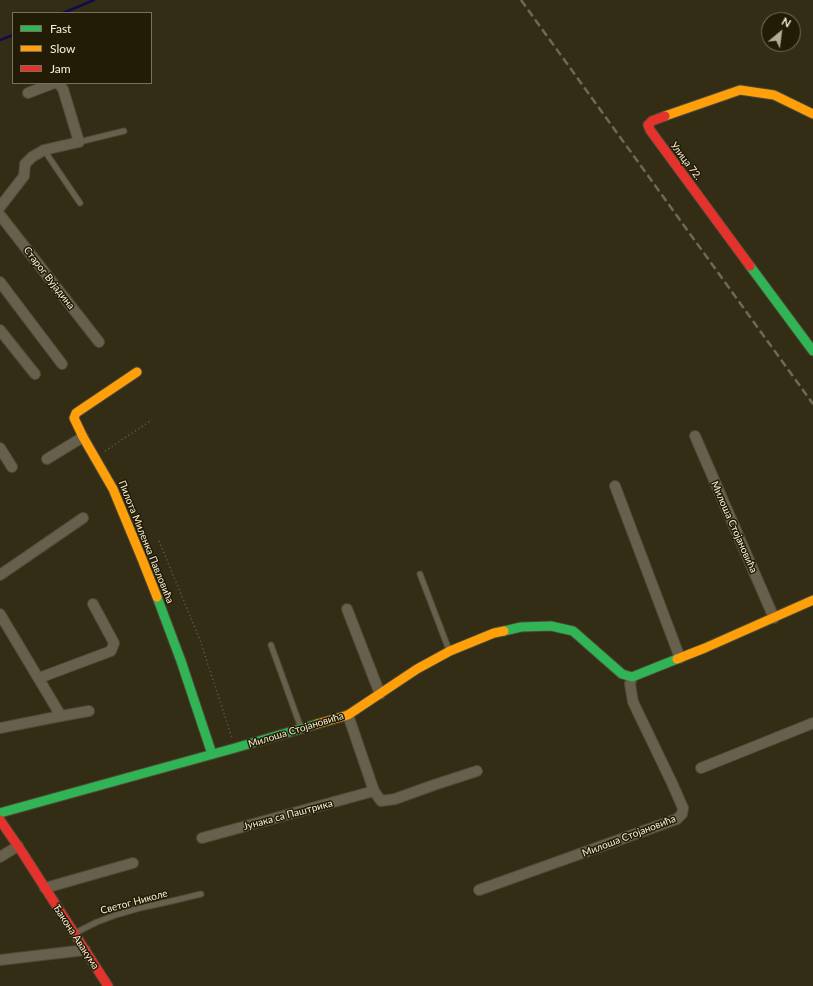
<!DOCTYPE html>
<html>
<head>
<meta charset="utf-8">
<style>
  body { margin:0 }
  #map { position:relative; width:813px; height:986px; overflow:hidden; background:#332d16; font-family:Lato,sans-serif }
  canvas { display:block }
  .legend { position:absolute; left:12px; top:12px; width:140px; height:72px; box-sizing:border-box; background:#221b06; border:1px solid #787059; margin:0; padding:5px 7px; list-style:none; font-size:12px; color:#f9f0d5 }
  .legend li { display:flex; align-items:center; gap:8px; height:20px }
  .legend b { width:20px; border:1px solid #787059 }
  .north { position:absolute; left:761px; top:12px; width:40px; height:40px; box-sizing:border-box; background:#221b06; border:1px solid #787059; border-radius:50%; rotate:29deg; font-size:11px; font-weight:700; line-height:16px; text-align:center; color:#f9f0d5 }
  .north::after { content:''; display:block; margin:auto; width:14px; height:18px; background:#b4ac92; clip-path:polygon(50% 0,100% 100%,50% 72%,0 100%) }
</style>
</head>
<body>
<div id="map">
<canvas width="813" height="986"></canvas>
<ul class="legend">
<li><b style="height:5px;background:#30b455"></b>Fast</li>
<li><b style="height:5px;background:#ff9f0a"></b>Slow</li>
<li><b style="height:5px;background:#e5322d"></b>Jam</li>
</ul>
<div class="north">N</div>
</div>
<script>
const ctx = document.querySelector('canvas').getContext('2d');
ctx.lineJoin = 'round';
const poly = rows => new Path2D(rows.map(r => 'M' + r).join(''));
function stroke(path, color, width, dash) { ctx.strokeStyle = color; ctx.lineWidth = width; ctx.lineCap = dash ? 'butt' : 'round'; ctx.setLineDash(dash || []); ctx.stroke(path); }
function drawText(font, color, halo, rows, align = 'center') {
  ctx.font = font + ' Lato,sans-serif'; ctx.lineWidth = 3; ctx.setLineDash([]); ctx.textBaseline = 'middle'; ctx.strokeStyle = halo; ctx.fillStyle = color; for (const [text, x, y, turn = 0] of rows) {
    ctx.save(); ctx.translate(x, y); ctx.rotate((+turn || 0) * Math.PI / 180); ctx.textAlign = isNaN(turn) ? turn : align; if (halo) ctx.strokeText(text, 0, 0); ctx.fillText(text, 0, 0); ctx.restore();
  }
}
const stream = poly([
  [63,13,94,0],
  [0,40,13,35]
]);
const path = poly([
  [105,451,152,420],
  [159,541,200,640,232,738]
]);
const lane = poly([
  [79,142,124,131],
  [44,150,80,203],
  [420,574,449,650],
  [271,645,301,728],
  [75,933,97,922,116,915,140,908,172,901,201,894]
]);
const street = poly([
  [28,93,54,83],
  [0,207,24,176,25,164,32,157,44,150,79,142,63,89,59,84,55,83],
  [0,215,99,342],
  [0,282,62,364],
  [0,330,35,374],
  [695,436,774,618],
  [0,448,12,467],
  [47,459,83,437],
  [615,486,680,658],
  [0,575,83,518],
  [347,609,380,694],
  [0,614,61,716,0,728],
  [39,678,111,651,114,643,93,604],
  [348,715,374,791,381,801,395,799,434,785,477,771],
  [61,716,89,711],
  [701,768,813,723],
  [202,838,374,791],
  [0,857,18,846],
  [45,888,133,863],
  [479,890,677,819,682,814,683,808,672,783,633,702,630,684,632,677],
  [0,960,85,950]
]);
const fast = poly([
  [750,266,813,351],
  [157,597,181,661,212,754],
  [504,631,521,627,551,626,573,631,622,674,632,677,677,659],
  [0,813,235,748,317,724]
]);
const slow = poly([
  [665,116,740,90,774,95,813,114],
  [137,372,76,413,74,418,83,437,113,489,142,559,157,597],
  [677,659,705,648,813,600],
  [317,724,348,715,417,669,450,651,494,633,504,631]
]);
const jam = poly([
  [665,116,652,121,648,125,650,130,750,266],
  [0,820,22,852,108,986]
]);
const rail = poly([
  [521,0,813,404]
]);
const streetNames = [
  ["Улица 72.",686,161,53],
  ["Старог Вујадина",49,278,52],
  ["Милоша Стојановића",734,527,66],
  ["Пилота Миленка Павловића",146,542,68],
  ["Милоша Стојановића",296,730,-17],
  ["Јунака са Паштрика",288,815,-15],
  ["Милоша Стојановића",629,836,-21],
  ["Светог Николе",134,902,-15],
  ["Ђакона Авакума",76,937,57]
];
stroke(stream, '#100b51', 2.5);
stroke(lane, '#4f4a37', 7);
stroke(street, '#4f4a37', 12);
stroke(fast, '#4f4a37', 11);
stroke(slow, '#4f4a37', 11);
stroke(jam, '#4f4a37', 11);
stroke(path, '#666150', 1.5, [1, 3]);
stroke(lane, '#66604d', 5);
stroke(street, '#66604d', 10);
stroke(fast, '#30b455', 9);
stroke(slow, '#ff9f0a', 9);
stroke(jam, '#e5322d', 9);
stroke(rail, '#6e6957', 2.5, [8, 4]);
drawText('10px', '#f9f0d5', '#221b06', streetNames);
</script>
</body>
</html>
